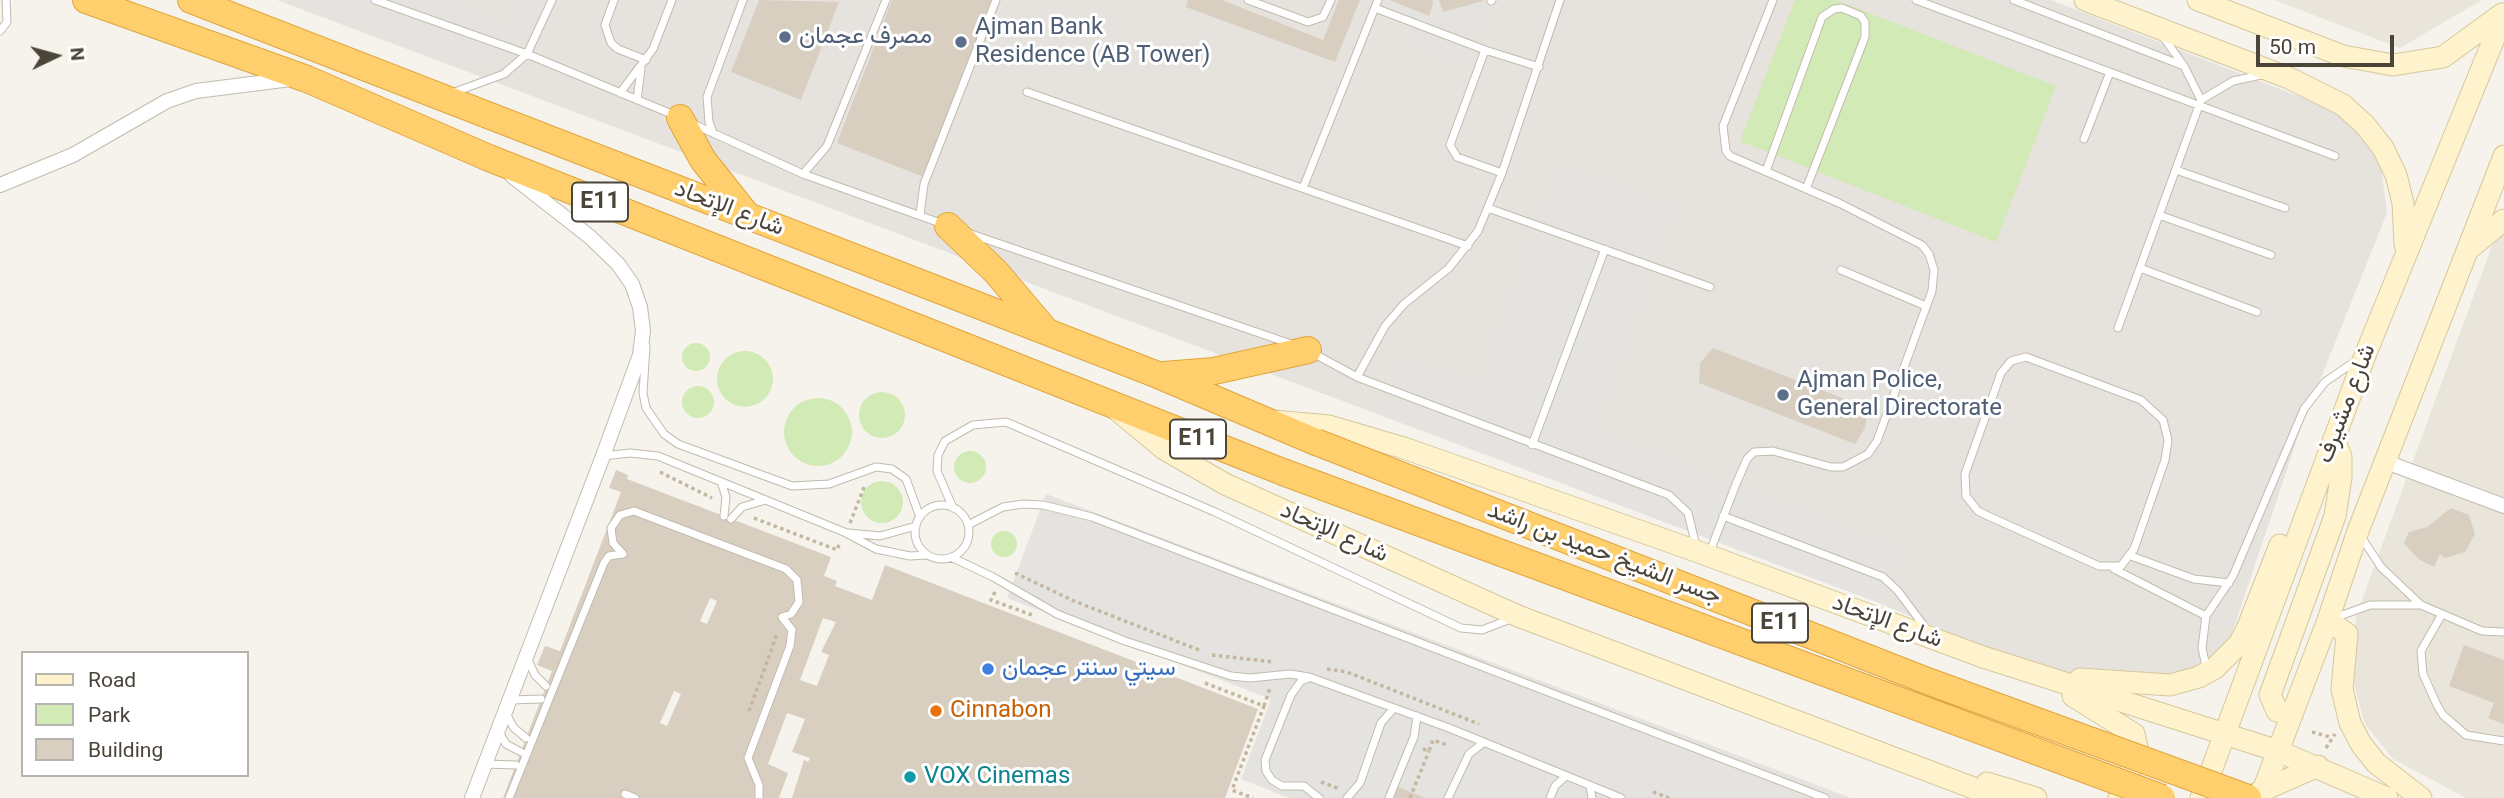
<!DOCTYPE html>
<html>
<head>
<meta charset="utf-8">
<style>
  body { margin:0 }
  #map { position:relative; width:2504px; height:798px; overflow:hidden; background:#f6f3ec; font-family:Roboto,sans-serif }
  canvas { display:block }
  .legend { position:absolute; left:21px; top:651px; width:228px; height:126px; box-sizing:border-box; background:#fff; border:2px solid #b7b4b0; margin:0; padding:9px 12px; list-style:none; font-size:21px; color:#4b4439 }
  .legend li { display:flex; align-items:center; gap:14px; height:35px }
  .legend b { width:35px; border:2px solid #b7b4b0 }
  .north { position:absolute; left:21px; top:21px; width:70px; height:70px; -webkit-text-stroke:5px #fff; paint-order:stroke; rotate:85deg; font-size:19px; font-weight:700; line-height:28px; text-align:center; color:#4b4439 }
  .north::after { content:''; display:block; margin:auto; width:24px; height:32px; background:#4b4439; clip-path:polygon(50% 0,100% 100%,50% 72%,0 100%) }
  .scale { position:absolute; left:2256px; top:35px; width:138px; height:32px; box-sizing:border-box; border:4px solid #4b4439; border-top:0; padding-left:9px; font-size:21px; line-height:24px; white-space:nowrap; color:#4b4439; -webkit-text-stroke:5px #fff; paint-order:stroke }
</style>
</head>
<body>
<div id="map">
<canvas width="2504" height="798"></canvas>
<ul class="legend">
<li><b style="height:9px;background:#fff3cd"></b>Road</li>
<li><b style="height:19px;background:#d2eab5"></b>Park</li>
<li><b style="height:19px;background:#d8cfc1"></b>Building</li>
</ul>
<div class="north">N</div>
<div class="scale">50 m</div>
</div>
<script>
const ctx = document.querySelector('canvas').getContext('2d');
ctx.lineJoin = 'round';
function fillPath(path, color) { ctx.fillStyle = color; ctx.fill(path, 'evenodd'); }
const poly = rows => new Path2D(rows.map(r => 'M' + r).join(''));
function stroke(path, color, width, dash) { ctx.strokeStyle = color; ctx.lineWidth = width; ctx.lineCap = dash ? 'butt' : 'round'; ctx.setLineDash(dash || []); ctx.stroke(path); }
function drawText(font, color, halo, rows, align = 'center') {
  ctx.font = font + ' Roboto,Vazirmatn,sans-serif'; ctx.lineWidth = 6; ctx.setLineDash([]); ctx.textBaseline = 'middle'; ctx.strokeStyle = halo; ctx.fillStyle = color; for (const [text, x, y, turn = 0] of rows) {
    ctx.save(); ctx.translate(x, y); ctx.rotate((+turn || 0) * Math.PI / 180); ctx.textAlign = isNaN(turn) ? turn : align; if (halo) ctx.strokeText(text, 0, 0); ctx.fillText(text, 0, 0); ctx.restore();
  }
}
const residential = poly([
  [2274,0,2482,0,2400,48],
  [2504,213,2504,798,2466,798,2393,759,2365,724,2352,677,2356,616]
]);
const industrial = poly([
  [277,0,2051,0,2347,115,2380,158,2387,213,2302,425,2220,669,2120,686,2030,667,1874,601]
]);
const green = poly([
  [1795,0,1836,0,2056,86,1996,242,1740,141],
  '682 357a14 14 0 1 1 28 0a14 14 0 1 1-28 0Z',
  '717 379a28 28 0 1 1 56 0a28 28 0 1 1-56 0Z',
  '682 402a16 16 0 1 1 32 0a16 16 0 1 1-32 0Z',
  '859 415a23 23 0 1 1 46 0a23 23 0 1 1-46 0Z',
  '784 432a34 34 0 1 1 68 0a34 34 0 1 1-68 0Z',
  '954 467a16 16 0 1 1 32 0a16 16 0 1 1-32 0Z',
  '861 502a21 21 0 1 1 42 0a21 21 0 1 1-42 0Z',
  '991 544a13 13 0 1 1 26 0a13 13 0 1 1-26 0Z'
]);
const parking = poly([
  [297,0,341,0,384,16,390,0,433,0,502,29,489,62,469,54,463,66],
  [523,0,541,0,527,36,511,29],
  [1391,1,1429,16,1482,1,1460,59,1413,42,1421,24,1387,11],
  [1562,169,1669,209,1590,427,1483,388],
  [1406,361,1893,550,1874,601,1385,416],
  [1046,494,1851,798,1289,798,1241,779,1271,699,1007,598]
]);
const building = poly([
  [759,0,839,2,801,100,731,72],
  [892,0,992,0,924,177,837,143],
  [1188,0,1222,0,1323,40,1339,0,1360,0,1335,62,1186,7],
  [1390,0,1432,0,1433,4,1429,16],
  [1439,0,1483,0,1483,1,1443,12],
  [1713,348,1868,408,1865,428,1855,444,1699,383,1700,363],
  [616,470,628,475,627,479,831,557,824,576,837,581,835,586,872,600,885,565,1258,709,1225,798,792,798,804,760,808,762,810,758,792,752,805,719,787,713,768,764,788,773,779,798,503,798,552,671,537,665,545,646,560,651,621,492,609,488],
  [710,598,717,601,707,624,700,621],
  [823,618,836,622,821,652,829,655,817,686,800,680],
  [674,691,681,694,667,726,660,723],
  [2451,508,2469,515,2475,534,2465,552,2445,558,2440,554,2434,567,2418,559,2404,543,2409,532,2427,527],
  [2464,645,2504,660,2504,724,2488,718,2494,703,2449,686],
  [1398,787,1426,798,1394,798]
]);
const path = poly([
  [660,472,712,498],
  [754,518,837,550,840,542],
  [850,523,865,485],
  [1015,573,1074,601,1199,650],
  [995,592,991,600,1032,615],
  [1212,655,1274,662],
  [1327,669,1347,672,1479,724],
  [1205,683,1264,706,1232,790,1253,798],
  [1264,706,1270,688],
  [749,711,777,634],
  [2312,732,2330,737],
  [2326,748,2335,734],
  [1423,749,1429,751,1433,740,1444,744,1445,739],
  [1321,782,1340,789],
  [1653,792,1669,798],
  [1410,798,1429,751]
]);
const lane = poly([
  [375,0,527,54,674,115],
  [614,0,605,25,611,43,618,49,646,60],
  [1248,0,1308,22,1323,17,1331,0],
  [1916,0,2335,156],
  [2014,0,2184,66],
  [1491,1,1492,0],
  [1375,8,1485,50,1539,67],
  [0,31,7,22,6,0],
  [2164,38,2184,66,2201,100],
  [1485,50,1450,145,1457,157,1502,173],
  [1027,92,1468,246],
  [452,93,504,74,527,54,552,0],
  [620,93,653,49,672,0],
  [637,100,641,69],
  [691,123,803,174,943,224],
  [713,133,709,122,707,97,743,0],
  [2084,139,2110,72],
  [2176,170,2285,208],
  [1766,171,1822,17,1834,9,1842,8,1861,16,1865,22,1865,37,1806,189],
  [803,174,827,146,886,0],
  [1303,188,1378,0],
  [1488,208,1710,287],
  [920,214,924,184,996,0],
  [2159,215,2271,255],
  [971,234,1294,345],
  [2140,268,2257,312],
  [1841,270,1926,306],
  [2118,328,2201,100,2233,81,2261,75],
  [646,346,643,393,646,408,664,434,678,444,792,486,829,484,876,467,892,469,906,479,920,517],
  [1311,352,1357,377,1669,495,1688,513,1696,546],
  [2026,357,2141,400,2163,420,2168,440,2165,460,2134,549,2121,566,2099,566,1986,515,1978,511,1966,496,1965,474,2001,373,2011,361,2026,357],
  [1357,377,1385,326,1404,304,1449,268,1478,231,1502,173,1560,0],
  [1532,445,1605,249],
  [603,456,630,453,658,456,844,532,876,549,910,556,927,555],
  [721,482,726,497,724,516],
  '915 532a27 27 0 1 1 54 0a27 27 0 1 1-54 0Z',
  [953,508,937,471,938,455,945,441,973,425,1006,422,1215,512,1461,628,1482,630,1513,618],
  [1723,516,1883,577,1898,591,1927,630],
  [731,519,742,507,766,500],
  [968,525,1003,507,1023,504,1043,505,1092,517,1825,798],
  [849,533,880,536,916,526],
  [2360,535,2381,567,2421,605],
  [623,554,613,543,611,528,620,515,634,511,786,569,797,580,799,602,791,614,782,617,792,630,790,646,748,758,759,785,759,798],
  [1709,554,1736,484,1747,459,1754,452,1773,451,1831,467,1843,467,1868,454,1877,441,1932,291,1934,270,1929,254,1922,245,1839,203,1730,156,1726,151,1723,126,1773,0],
  [2131,556,2194,579,2229,583],
  [951,557,993,577,1057,614,1125,641,1231,676,1250,678,1290,674,1309,677,1449,728,1621,798],
  [2114,569,2206,616],
  [2442,614,2421,651,2423,674,2437,705,2443,715,2466,735,2504,741],
  [2334,618,2370,605,2421,605,2482,631,2504,632],
  [528,660,535,675,546,686],
  [2207,671,2202,648,2206,616,2233,576,2304,409,2325,382,2357,360],
  [1309,678,1301,681,1291,695,1265,760,1266,771,1272,780,1282,786,1304,786,1319,798],
  [510,700,541,699],
  [505,712,514,728,526,738],
  [498,730,506,744,521,752],
  [485,764,516,765],
  [1590,786,1592,798],
  [625,794,635,798],
  [509,798,604,563,609,556,622,554],
  [1347,798,1360,783,1381,723,1394,708],
  [1389,798,1414,737,1417,716],
  [1448,798,1469,754,1483,743],
  [1550,798,1555,786,1566,776]
]);
const street = poly([
  [0,185,73,155,167,101,196,91,291,79],
  [2386,462,2504,506],
  [472,798,603,456,640,355,643,331,640,307,632,284,618,264,590,237,512,176]
]);
const secondary = poly([
  [2085,0,2289,78,2343,105,2365,125,2383,148,2396,175,2403,203,2405,245],
  [2198,0,2343,56,2393,65,2443,57,2502,14],
  [2471,247,2504,220],
  [1117,410,1164,449,1225,484,1518,616,2000,798],
  [1273,421,1329,426,1404,448,1696,551,1983,657,2278,751,2387,798],
  [2328,620,2347,634,2342,689,2350,723,2361,744,2376,763,2421,798],
  [2080,679,2170,685,2199,677,2215,668,2239,644,2247,629,2280,545],
  [2073,696,2134,734,2138,752,2119,798],
  [2292,715,2277,711,2270,695,2335,516,2341,477,2341,457,2334,438],
  [1987,783,2036,798],
  [2259,792,2318,766],
  [2201,798,2366,353,2504,14],
  [2260,798,2328,620,2358,531,2504,156]
]);
const highway = poly([
  [86,0,307,79,489,158,1283,472],
  [191,0,1158,375,1316,442],
  [680,118,703,160,746,214],
  [948,226,996,272,1046,331],
  [1164,375,1214,371,1308,350]
]);
const highwayBridge = poly([
  [1316,442,1930,682,2248,798],
  [1283,472,2162,798]
]);
const markers = [
  [785,37,7,"#5c6f8a"],
  [961,42,7,"#5c6f8a"],
  [1783,395,7,"#5c6f8a"],
  [988,669,7,"#3f7fe0"],
  [936,711,7,"#e8710a"],
  [910,777,7,"#0f9aa8"]
];
const shields = [
  [600,202,56],
  [1198,439,56],
  [1780,623,56]
];
const shieldNames = [
  ["E11",600,202],
  ["E11",1198,439],
  ["E11",1780,623]
];
const serviceNames = [
  ["Ajman Bank",975,28],
  ["Residence (AB Tower)",975,56],
  ["مصرف عجمان",799,37],
  ["Ajman Police,",1797,381],
  ["General Directorate",1797,409]
];
const streetNames = [
  ["شارع الإتحاد",729,209,21],
  ["شارع مشيرف",2347,404,-69],
  ["شارع الإتحاد",1334,533,24],
  ["جسر الشيخ حميد بن راشد",1604,554,21],
  ["شارع الإتحاد",1887,622,20]
];
const shopNames = [
  ["سيتي سنتر عجمان",1002,669]
];
const foodNames = [
  ["Cinnabon",950,711]
];
const cultureNames = [
  ["VOX Cinemas",924,777]
];
fillPath(residential, '#eae5da');
fillPath(industrial, '#e6e2dd');
fillPath(green, '#d2eab5');
fillPath(parking, '#e5e3e0');
fillPath(building, '#d8cfc1');
stroke(lane, '#c2bbae', 9);
stroke(street, '#c2bbae', 16);
stroke(secondary, '#d6c79b', 23);
stroke(highway, '#e0a43c', 28);
stroke(path, '#c4b79f', 3.5, [3.5, 3.5]);
stroke(lane, '#fff', 7);
stroke(street, '#fff', 14);
stroke(secondary, '#fff3cd', 21);
stroke(highway, '#ffcf6e', 26);
stroke(highwayBridge, '#e0a43c', 28, []);
stroke(highwayBridge, '#ffcf6e', 26);
for (const [x, y, r, color] of markers) { const dot = new Path2D(); dot.arc(x, y, r, 0, 2 * Math.PI); ctx.fillStyle = color; ctx.fill(dot); stroke(dot, '#fff', 2.5); }
for (const [x, y, w] of shields) { const box = new Path2D(); box.roundRect(x - w / 2, y - 19.5, w, 39, 5); ctx.fillStyle = '#fff'; ctx.fill(box); stroke(box, '#4b4439', 2); }
drawText('bold 23px', '#4b4439', null, shieldNames);
drawText('24px', '#4e5e75', '#fff', serviceNames, 'left');
drawText('24px', '#4b4439', '#fff', streetNames);
drawText('24px', '#366cbe', '#fff', shopNames, 'left');
drawText('24px', '#c56008', '#fff', foodNames, 'left');
drawText('24px', '#0d838f', '#fff', cultureNames, 'left');
</script>
</body>
</html>
